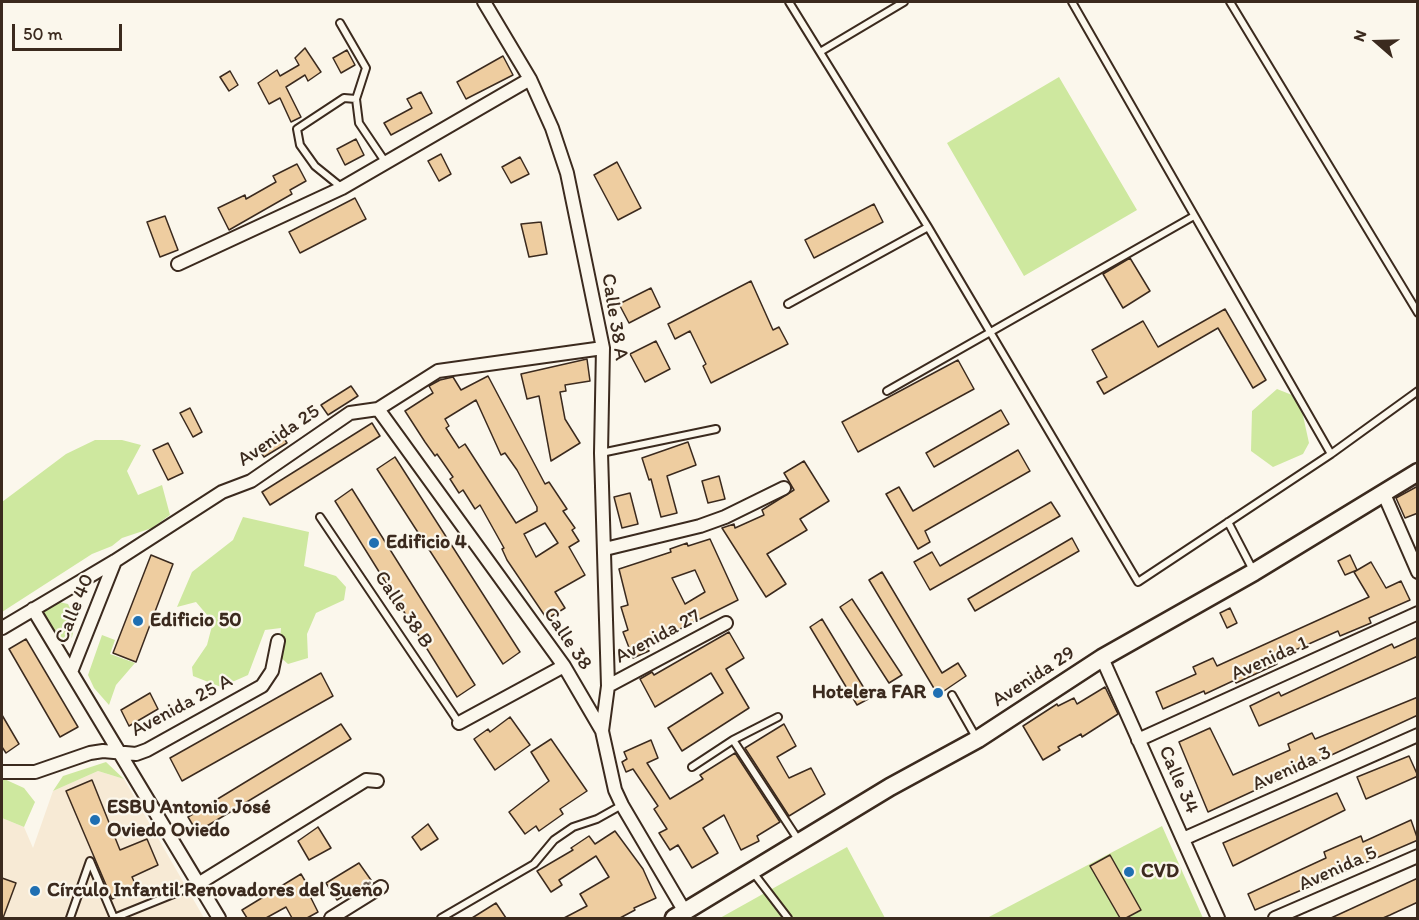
<!DOCTYPE html>
<html>
<head>
<meta charset="utf-8">
<style>
  body { margin:0 }
  #map { position:relative; width:1419px; height:920px; overflow:hidden; background:#fbf7ec; font-family:Itim,sans-serif }
  canvas { display:block }
  .frame { position:absolute; inset:0; border:3px solid #3b2a1e; pointer-events:none }
  .north { position:absolute; left:1347px; top:12px; width:60px; height:60px; -webkit-text-stroke:4px #fbf7ec; paint-order:stroke; rotate:290deg; font-size:16px; font-weight:700; line-height:24px; text-align:center; color:#3b2a1e }
  .north::after { content:''; display:block; margin:auto; width:21px; height:27px; background:#3b2a1e; clip-path:polygon(50% 0,100% 100%,50% 72%,0 100%) }
  .scale { position:absolute; left:12px; top:24px; width:110px; height:27px; box-sizing:border-box; border:3px solid #3b2a1e; border-top:0; padding-left:8px; font-size:18px; line-height:21px; white-space:nowrap; color:#3b2a1e; -webkit-text-stroke:4px #fbf7ec; paint-order:stroke }
</style>
</head>
<body>
<div id="map">
<canvas width="1419" height="920"></canvas>
<div class="frame"></div>
<div class="north">N</div>
<div class="scale">50 m</div>
</div>
<script>
const ctx = document.querySelector('canvas').getContext('2d');
ctx.lineJoin = 'round';
function fillPath(path, color) { ctx.fillStyle = color; ctx.fill(path, 'evenodd'); }
const poly = rows => new Path2D(rows.map(r => 'M' + r).join(''));
function stroke(path, color, width, dash) { ctx.strokeStyle = color; ctx.lineWidth = width; ctx.lineCap = dash ? 'butt' : 'round'; ctx.setLineDash(dash || []); ctx.stroke(path); }
function drawText(font, color, halo, rows, align = 'center') {
  ctx.font = font + ' Itim,sans-serif'; ctx.lineWidth = 4.5; ctx.setLineDash([]); ctx.textBaseline = 'middle'; ctx.strokeStyle = halo; ctx.fillStyle = color; for (const [text, x, y, turn = 0] of rows) {
    ctx.save(); ctx.translate(x, y); ctx.rotate((+turn || 0) * Math.PI / 180); ctx.textAlign = isNaN(turn) ? turn : align; if (halo) ctx.strokeText(text, 0, 0); ctx.fillText(text, 0, 0); ctx.restore();
  }
}
const built = poly([
  [98,771,124,779,204,918,2,918,2,818,24,827,33,848,53,791]
]);
const green = poly([
  [1059,77,1137,210,1024,276,947,143],
  [1277,389,1292,395,1302,411,1309,443,1303,454,1273,467,1251,451,1252,411],
  [95,440,122,440,141,445,127,471,138,495,162,485,170,515,152,528,122,538,112,546,92,554,2,612,2,502,66,454],
  [243,517,309,532,304,566,336,576,346,587,344,600,316,613,307,634,308,658,288,664,279,656,281,628,265,630,248,675,221,687,193,676,192,667,207,645,213,622,196,602,177,607,192,572,233,540],
  [59,602,68,604,76,620,72,637,66,643,61,644,42,613],
  [102,635,115,640,110,654,135,663,116,685,109,705,94,688,88,675],
  [106,762,124,779,98,771,53,791,63,776],
  [2,778,24,788,35,802,24,827,2,818],
  [1162,826,1203,918,987,918],
  [847,847,885,918,720,918]
]);
const building = poly([
  [305,48,321,72,308,81,305,75,286,87,301,117,291,122,280,98,269,104,258,83,277,70,280,76,299,65,295,58,305,48],
  [347,50,355,65,341,73,333,58,347,50],
  [503,56,513,75,466,99,457,82,503,56],
  [230,71,238,85,229,91,220,77,230,71],
  [421,92,432,113,391,135,384,123,412,108,407,99,421,92],
  [356,139,364,155,345,165,337,149,356,139],
  [441,154,451,174,439,181,428,161,441,154],
  [520,157,529,174,511,183,502,167,520,157],
  [617,162,641,208,618,220,594,175,617,162],
  [297,164,306,181,290,190,292,194,229,230,218,208,245,195,246,199,276,182,273,176,297,164],
  [355,198,366,219,300,253,289,232,355,198],
  [874,204,883,222,814,258,805,240,874,204],
  [165,216,178,250,160,257,147,222,165,216],
  [541,222,547,254,529,257,521,224,541,222],
  [1130,258,1150,291,1123,308,1103,274,1130,258],
  [751,281,773,330,779,327,788,344,711,383,703,366,706,364,690,331,675,339,668,324,751,281],
  [651,288,660,307,629,323,619,304,651,288],
  [1225,309,1266,380,1253,388,1218,328,1104,394,1097,382,1107,377,1092,350,1143,321,1158,347,1225,309],
  [656,341,670,369,645,382,630,354,656,341],
  [587,359,590,381,565,385,566,391,560,392,565,419,580,443,551,461,539,396,527,399,521,374,587,359],
  [958,360,974,389,858,452,842,422,958,360],
  [488,376,545,484,549,482,567,509,563,511,575,528,572,530,579,541,569,547,585,575,555,592,565,608,547,619,507,560,502,549,504,548,480,505,475,509,463,490,459,493,450,479,453,477,437,454,435,456,425,442,405,411,433,393,429,386,440,380,453,377,461,390,488,376],
  [476,400,501,455,505,453,517,470,537,507,537,511,516,523,465,444,459,448,446,428,449,426,445,419,476,400],
  [545,523,558,543,536,557,524,534,545,523],
  [351,386,358,396,328,415,321,405,351,386],
  [190,408,202,432,193,437,180,413,190,408],
  [1001,410,1009,424,934,467,926,453,1001,410],
  [372,423,380,436,270,505,262,492,372,423],
  [281,433,287,443,264,457,258,448,281,433],
  [688,442,696,465,667,476,677,513,661,517,651,479,649,480,642,458,688,442],
  [168,443,183,473,168,480,153,450,168,443],
  [1018,450,1030,471,925,531,930,542,918,549,886,494,899,487,913,511,1018,450],
  [395,457,520,652,503,664,377,469,395,457],
  [804,461,829,501,800,519,807,530,767,554,786,584,766,597,722,528,734,524,735,528,764,515,762,510,794,490,784,473,804,461],
  [719,476,725,499,708,503,702,481,719,476],
  [1418,486,1418,513,1405,518,1396,498,1418,486],
  [352,489,475,685,457,697,335,501,352,489],
  [630,493,638,524,622,528,614,497,630,493],
  [1051,502,1060,516,930,590,914,562,932,552,940,566,1051,502],
  [1072,538,1079,551,975,611,968,599,1072,538],
  [710,539,738,600,646,646,649,651,633,658,623,632,628,630,621,607,628,605,619,569,671,552,670,549,687,543,688,546,710,539],
  [695,570,705,592,685,604,672,578,695,570],
  [151,555,173,564,136,662,113,653,151,555],
  [1350,555,1357,570,1345,575,1338,561,1350,555],
  [1371,562,1386,588,1401,581,1410,600,1369,618,1371,623,1340,636,1338,631,1275,659,1277,664,1236,683,1235,680,1205,694,1204,691,1163,709,1156,692,1196,674,1193,667,1213,658,1217,666,1369,597,1354,572,1371,562],
  [882,572,942,673,958,663,966,676,938,695,869,580,882,572],
  [852,599,902,675,889,683,840,607,852,599],
  [1230,608,1237,623,1227,628,1220,613,1230,608],
  [822,619,870,698,857,705,810,627,822,619],
  [729,632,744,658,726,669,749,708,682,751,668,728,723,693,711,673,655,707,640,679,652,672,654,675,729,632],
  [1418,637,1418,656,1259,726,1250,706,1279,692,1281,696,1392,644,1394,648,1418,637],
  [26,639,78,727,60,737,9,649,26,639],
  [321,673,333,696,182,781,170,758,321,673],
  [1105,687,1118,714,1082,737,1081,734,1058,747,1060,750,1043,760,1023,726,1057,704,1058,706,1074,698,1077,704,1105,687],
  [150,693,158,709,129,726,121,710,150,693],
  [1418,697,1418,715,1208,812,1179,742,1210,728,1233,775,1290,750,1288,744,1312,733,1315,739,1418,697],
  [2,715,19,744,6,753,2,747,2,715],
  [510,717,530,745,495,770,474,739,488,729,490,732,510,717],
  [341,724,351,739,197,832,188,817,341,724],
  [784,724,796,746,777,757,789,778,811,768,825,794,789,816,745,748,784,724],
  [551,739,587,791,560,809,563,814,539,831,536,826,525,834,509,812,549,781,531,752,551,739],
  [651,740,658,758,647,763,670,799,703,779,700,775,735,753,780,822,757,836,759,841,741,850,724,815,703,828,718,853,692,868,678,845,670,850,659,833,667,829,654,809,658,806,633,769,626,772,622,762,627,759,624,752,651,740],
  [1409,756,1418,776,1366,799,1357,777,1409,756],
  [92,780,120,850,147,839,158,865,132,877,137,888,112,899,66,791,92,780],
  [1337,793,1345,810,1233,866,1223,843,1337,793],
  [1411,820,1418,840,1255,910,1248,894,1326,858,1324,852,1361,836,1363,842,1411,820],
  [428,824,438,839,421,850,412,837,428,824],
  [318,827,331,848,309,860,298,841,318,827],
  [615,831,643,869,656,898,634,908,635,910,620,918,564,918,587,906,580,894,609,877,596,856,559,880,562,885,551,892,537,871,573,850,571,848,589,836,595,844,615,831],
  [1110,855,1141,910,1126,918,1120,918,1090,866,1110,855],
  [359,863,371,880,337,900,326,883,359,863],
  [301,874,314,896,311,898,318,912,307,918,292,918,286,907,266,918,247,918,242,910,301,874],
  [2,878,16,883,3,918,2,917,2,878],
  [1418,878,1418,902,1390,915,1383,918,1331,918,1418,878],
  [496,903,506,918,472,918,496,903]
]);
const service = poly([
  [789,2,928,227,1138,582,1331,454,1418,391],
  [1072,2,1331,454],
  [1230,2,1418,313],
  [340,23,366,68,356,99,359,123,386,163],
  [820,52,904,2],
  [341,187,315,166,300,145,297,129,344,98,356,99],
  [788,304,928,227],
  [887,391,1194,216],
  [601,453,716,429],
  [320,517,459,723],
  [1228,522,1254,572],
  [952,695,977,739],
  [733,740,799,841],
  [692,767,733,740,778,717],
  [752,871,788,918],
  [70,918,90,861,114,918,198,884],
  [441,918,534,864,554,840,573,827,597,819,622,805]
]);
const minor = poly([
  [484,2,530,79,552,128,567,173,603,348,601,453,608,686,602,731],
  [178,264,342,188,530,79],
  [378,409,564,666,602,731,615,790,622,805,685,912],
  [1383,492,1418,572],
  [605,549,700,526,725,517,784,488],
  [33,609,219,918],
  [2,628,115,561,222,492,251,481,350,413,378,409,438,371,603,348],
  [1102,658,1218,918],
  [71,672,115,561],
  [608,686,726,623],
  [459,723,564,666],
  [1138,740,1418,613],
  [2,772,35,772,90,753,103,751,136,754,147,750,262,686,272,671,278,641],
  [1183,839,1418,735],
  [198,884,366,780,377,781],
  [331,918,381,887],
  [1275,918,1418,856]
]);
const secondary = poly([
  [674,918,890,787,978,739,1102,658,1254,572,1418,472]
]);
const markers = [
  [374,543,6,"#1f6fb2"],
  [138,621,6,"#1f6fb2"],
  [938,693,6,"#1f6fb2"],
  [95,820,6,"#1f6fb2"],
  [1129,872,6,"#1f6fb2"],
  [35,891,6,"#1f6fb2"]
];
const streetNames = [
  ["Calle 38 A",614,317,81],
  ["Avenida 25",279,436,-34],
  ["Calle 40",75,609,-68],
  ["Calle 38 B",403,610,56],
  ["Avenida 27",658,637,-28],
  ["Calle 38",567,639,56],
  ["Avenida 1",1270,659,-24],
  ["Avenida 29",1034,677,-33],
  ["Avenida 25 A",182,706,-28],
  ["Avenida 3",1292,769,-24],
  ["Calle 34",1178,780,66],
  ["Avenida 5",1338,869,-24]
];
const poiNames = [
  ["Edificio 4",386,543],
  ["Edificio 50",150,621],
  ["Hotelera FAR",926,693,"right"],
  ["ESBU Antonio José",107,808],
  ["Oviedo Oviedo",107,831],
  ["CVD",1141,872],
  ["Círculo Infantil Renovadores del Sueño",47,891]
];
fillPath(built, '#f7ead5');
fillPath(green, '#cee89f');
fillPath(building, '#eecda0');
stroke(building, '#3b2a1e', 1.5);
stroke(service, '#3b2a1e', 10);
stroke(minor, '#3b2a1e', 16);
stroke(secondary, '#3b2a1e', 21);
stroke(service, '#fbf7ec', 6);
stroke(minor, '#fbf7ec', 12);
stroke(secondary, '#fbf7ec', 16);
for (const [x, y, r, color] of markers) { const dot = new Path2D(); dot.arc(x, y, r, 0, 2 * Math.PI); ctx.fillStyle = color; ctx.fill(dot); stroke(dot, '#fbf7ec', 2); }
drawText('20px', '#3b2a1e', '#fbf7ec', streetNames);
drawText('bold 20px', '#3b2a1e', '#fbf7ec', poiNames, 'left');
</script>
</body>
</html>
